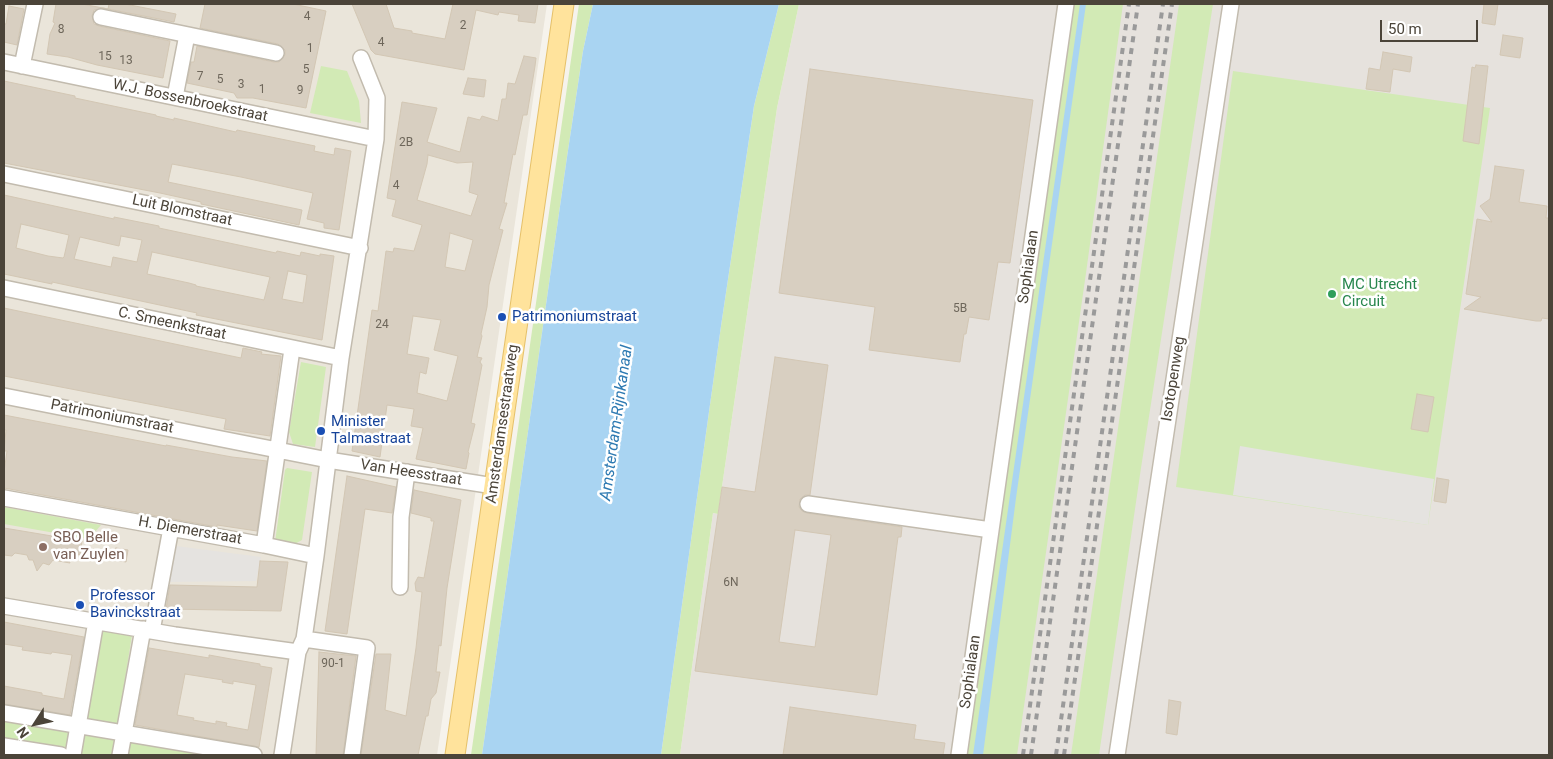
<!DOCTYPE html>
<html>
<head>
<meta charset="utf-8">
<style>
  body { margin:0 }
  #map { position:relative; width:1553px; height:759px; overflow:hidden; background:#f6f3ec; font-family:Roboto,sans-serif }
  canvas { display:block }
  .frame { position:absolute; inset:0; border:5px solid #4b4439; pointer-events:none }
  .north { position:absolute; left:10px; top:699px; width:50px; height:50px; -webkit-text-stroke:4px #fff; paint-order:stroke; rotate:235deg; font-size:14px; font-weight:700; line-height:20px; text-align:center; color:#4b4439 }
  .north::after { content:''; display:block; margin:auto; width:18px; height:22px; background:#4b4439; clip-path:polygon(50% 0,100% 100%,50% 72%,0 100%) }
  .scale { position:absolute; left:1380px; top:20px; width:98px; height:22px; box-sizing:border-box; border:2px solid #4b4439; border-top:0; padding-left:6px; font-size:15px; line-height:18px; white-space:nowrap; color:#4b4439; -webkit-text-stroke:4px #fff; paint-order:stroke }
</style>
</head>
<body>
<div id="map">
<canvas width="1553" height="759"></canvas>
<div class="frame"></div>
<div class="north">N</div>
<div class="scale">50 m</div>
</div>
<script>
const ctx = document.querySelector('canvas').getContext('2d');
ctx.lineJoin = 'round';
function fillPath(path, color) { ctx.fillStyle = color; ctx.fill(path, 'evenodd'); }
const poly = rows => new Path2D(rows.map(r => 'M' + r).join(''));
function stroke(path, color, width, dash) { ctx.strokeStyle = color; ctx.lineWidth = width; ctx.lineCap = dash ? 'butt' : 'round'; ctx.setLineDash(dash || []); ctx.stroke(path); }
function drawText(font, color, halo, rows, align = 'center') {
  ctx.font = font + ' Roboto,sans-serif'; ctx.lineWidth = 5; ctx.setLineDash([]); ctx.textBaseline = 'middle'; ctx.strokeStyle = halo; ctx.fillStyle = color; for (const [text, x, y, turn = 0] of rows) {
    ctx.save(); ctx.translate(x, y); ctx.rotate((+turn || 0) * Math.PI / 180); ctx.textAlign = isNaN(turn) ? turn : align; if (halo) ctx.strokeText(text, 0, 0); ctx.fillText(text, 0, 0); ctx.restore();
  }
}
const residential = poly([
  [4,4,547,4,437,755,4,755]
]);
const industrial = poly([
  [799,4,1549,4,1549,755,680,755,713,513,718,514,777,108]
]);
const green = poly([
  [579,4,593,4,583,51,567,157,482,755,471,755],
  [779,4,799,4,777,108,718,514,713,513,680,755,661,755,721,326,754,106],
  [1073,4,1123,4,1086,273,1017,755,966,755],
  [1179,4,1213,4,1141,468,1099,755,1071,755],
  [321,66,347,71,359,101,361,123,310,113],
  [1233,71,1490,108,1428,525,1176,487],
  [301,362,326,367,315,447,293,444,289,432],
  [287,468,312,472,302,540,293,545,275,542,285,470],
  [4,507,101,525,89,539,4,524],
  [98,630,132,635,117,730,84,723],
  [4,717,75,730,71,753,4,743],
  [83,731,115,736,112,755,79,754],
  [125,737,232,755,123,755]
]);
const parking = poly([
  [1240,446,1434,479,1428,525,1233,495],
  [168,545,261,557,256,581,162,582]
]);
const water = poly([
  [593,4,779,4,754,106,721,326,661,755,482,755,567,157,583,51],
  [1080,4,1086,4,1016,498,983,755,973,755]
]);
const building = poly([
  [56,4,82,4,108,9,109,4,125,4,176,14,174,22,103,8,94,10,92,16,94,24,99,26,170,41,163,78,97,65,68,57,47,54,50,34,55,23,53,22,56,4],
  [205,4,293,4,326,11,306,108,253,98,237,98,234,93,187,83,191,62,194,62,197,46,274,62,279,62,285,55,285,50,278,44,200,28,205,4],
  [352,4,386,4,394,28,412,31,412,33,445,39,453,4,538,4,535,23,518,21,519,15,499,12,498,15,476,10,464,70,375,54,371,50,352,4],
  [1484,4,1498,4,1495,25,1482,23,1484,4],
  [9,6,24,9,17,45,4,42,4,24,6,24,9,6],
  [1503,35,1523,38,1520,58,1500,55,1503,35],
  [1383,52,1412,57,1410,72,1393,69,1390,92,1366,89,1369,68,1380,70,1383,52],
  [524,56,536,58,535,66,527,115,523,115,515,155,513,154,504,203,507,203,499,229,503,230,489,285,487,307,481,334,482,336,477,357,482,358,480,362,482,365,471,423,475,424,468,452,469,453,466,469,416,459,423,428,411,426,414,409,387,405,380,457,352,451,372,310,378,311,386,251,393,252,394,248,414,251,422,225,392,216,396,200,387,198,402,102,437,108,427,142,460,152,468,117,480,120,482,116,498,121,502,99,506,99,508,83,515,84,524,56],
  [428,155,457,163,473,162,469,192,478,195,471,216,417,200,427,164,428,155],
  [450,233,473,240,465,271,445,267,450,233],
  [413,316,441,320,434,350,458,356,447,401,417,393,420,372,426,374,429,358,407,354,413,316],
  [1476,65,1488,66,1479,144,1463,141,1472,67,1475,68,1476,65],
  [810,69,1033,100,1010,263,998,262,989,320,969,317,966,334,964,334,960,362,869,350,875,307,779,293,810,69],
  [468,78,486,80,484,97,463,94,468,78],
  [4,81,75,96,75,98,156,115,156,116,174,120,174,118,236,132,237,130,315,146,314,151,334,155,335,148,351,151,339,230,324,228,324,223,307,219,313,193,241,177,172,164,168,182,302,210,299,225,201,204,201,202,160,193,4,163,4,81],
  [1495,166,1524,170,1519,202,1547,206,1546,218,1549,218,1549,319,1542,318,1541,321,1536,321,1464,309,1481,297,1466,294,1477,219,1492,222,1480,206,1490,199,1495,166],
  [4,195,114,219,114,217,159,226,159,228,276,253,277,251,300,256,301,252,320,256,320,254,334,256,322,340,196,315,197,313,52,282,52,284,4,274,4,195],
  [21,224,69,235,64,257,63,258,48,256,16,248,21,224],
  [121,236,142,240,137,262,113,257,111,267,74,259,80,237,119,246,121,236],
  [152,252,270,277,264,300,196,286,196,285,189,283,147,274,152,252],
  [288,271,307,275,303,303,282,299,288,271],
  [4,308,241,358,243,348,262,352,261,354,281,356,270,436,224,429,226,419,4,376,4,308],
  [775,357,828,365,810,495,805,495,800,499,799,507,802,511,807,513,902,527,901,537,898,537,877,695,695,671,722,487,755,492,775,357],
  [795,530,831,535,815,647,779,642,795,530],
  [1417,394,1434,397,1428,432,1411,429,1417,394],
  [4,415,166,446,166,445,232,457,267,461,257,531,217,525,217,527,4,488,4,472,7,451,4,451,6,430,4,430,4,415],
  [347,476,396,487,392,513,365,509,347,634,325,631,347,476],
  [1437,478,1449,480,1446,503,1434,501,1437,478],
  [414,490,461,500,447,588,441,646,439,645,436,672,440,672,436,693,431,699,428,716,426,716,418,755,361,755,376,654,391,654,385,710,406,716,416,648,422,592,416,591,415,583,418,577,424,578,434,521,431,521,431,518,411,513,414,490],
  [4,528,82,541,80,555,66,552,70,563,53,560,49,565,43,563,37,571,33,560,29,560,27,555,15,553,12,556,4,555,4,528],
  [116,548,128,550,126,562,114,560,116,548],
  [260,561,288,562,281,611,166,609,170,585,257,587,260,561],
  [4,622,84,637,70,715,4,704,4,686,42,693,42,695,64,699,72,655,52,652,51,654,22,650,23,647,4,644,4,622],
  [149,648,209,658,209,655,231,659,260,664,260,666,272,668,259,747,135,725,149,648],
  [185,674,223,680,222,682,233,684,233,681,256,685,248,730,226,726,227,723,216,721,216,724,193,720,194,718,177,715,185,674],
  [319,652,356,656,343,755,316,755,319,652],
  [1169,700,1181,702,1177,735,1166,733,1169,700],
  [790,707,916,725,914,739,945,743,943,755,783,755,790,707]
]);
const minor = poly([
  [101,17,276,53],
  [4,62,376,139],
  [22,66,35,4],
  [175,97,187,35],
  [4,174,360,248],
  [4,288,341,358],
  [4,396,328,460,494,486],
  [4,498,264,545,316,556],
  [808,504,991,530],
  [264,545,292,349],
  [400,587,401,517,407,472],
  [4,606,175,635,298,652],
  [152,631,171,528],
  [304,639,367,648,352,755],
  [4,713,254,755],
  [4,746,61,755],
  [73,755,96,621],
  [120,755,143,629],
  [282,755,298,652,304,639,316,556,341,358,376,139,377,98,361,58],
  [959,755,1066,4],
  [1117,755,1231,4]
]);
const major = poly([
  [455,755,564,4]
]);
const rail = poly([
  [1023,755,1129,4],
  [1031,755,1138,4],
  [1056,755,1163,4],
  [1064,755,1172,4]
]);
const markers = [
  [1332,294,5,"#2e9e5b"],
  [502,317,5,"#1a4fb4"],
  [321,431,5,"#1a4fb4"],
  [43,547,5,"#8d6e63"],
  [80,605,5,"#1a4fb4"]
];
const numberNames = [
  ["4",307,17],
  ["2",463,26],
  ["8",61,30],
  ["4",381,43],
  ["1",310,49],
  ["15",105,57],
  ["13",126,61],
  ["5",306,70],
  ["7",200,77],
  ["5",220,80],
  ["3",241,85],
  ["1",262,90],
  ["9",300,91],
  ["2B",406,143],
  ["4",396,186],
  ["5B",960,309],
  ["24",382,325],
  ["6N",731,583],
  ["90-1",333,664]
];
const streetNames = [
  ["W.J. Bossenbroekstraat",190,101,12],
  ["Luit Blomstraat",182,211,12],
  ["Sophialaan",1029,267,-82],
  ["C. Smeenkstraat",172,324,12],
  ["Isotopenweg",1174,379,-81],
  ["Patrimoniumstraat",112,417,11],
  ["Amsterdamsestraatweg",503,424,-82],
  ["Van Heesstraat",411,473,9],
  ["H. Diemerstraat",190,531,10],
  ["Sophialaan",971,672,-82]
];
const leisureNames = [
  ["MC Utrecht",1342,285],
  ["Circuit",1342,302]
];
const transitNames = [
  ["Patrimoniumstraat",512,317],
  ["Minister",331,422],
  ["Talmastraat",331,439],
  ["Professor",90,596],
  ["Bavinckstraat",90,613]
];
const educationNames = [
  ["SBO Belle",53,538],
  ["van Zuylen",53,555]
];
const waterNames = [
  ["Amsterdam-Rijnkanaal",617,423,-82]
];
fillPath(residential, '#eae5da');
fillPath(industrial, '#e6e2dd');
fillPath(green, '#d2eab5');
fillPath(parking, '#e5e3e0');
fillPath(water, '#a9d4f2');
fillPath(building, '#d8cfc1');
stroke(building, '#d3c7b4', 1);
stroke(minor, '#c2bbae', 18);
stroke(major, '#e6c16a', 21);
stroke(minor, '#fff', 15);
stroke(major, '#ffe39c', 19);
stroke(rail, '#9a9a9a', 4, [6, 6]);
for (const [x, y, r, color] of markers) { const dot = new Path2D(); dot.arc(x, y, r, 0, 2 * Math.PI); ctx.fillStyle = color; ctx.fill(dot); stroke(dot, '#fff', 2); }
drawText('12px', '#6e675b', null, numberNames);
drawText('15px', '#4b4439', '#fff', streetNames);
drawText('15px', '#27864d', '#fff', leisureNames, 'left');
drawText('15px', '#164399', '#fff', transitNames, 'left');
drawText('15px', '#785e54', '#fff', educationNames, 'left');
drawText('italic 16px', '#2e7ab2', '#fff', waterNames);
</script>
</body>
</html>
